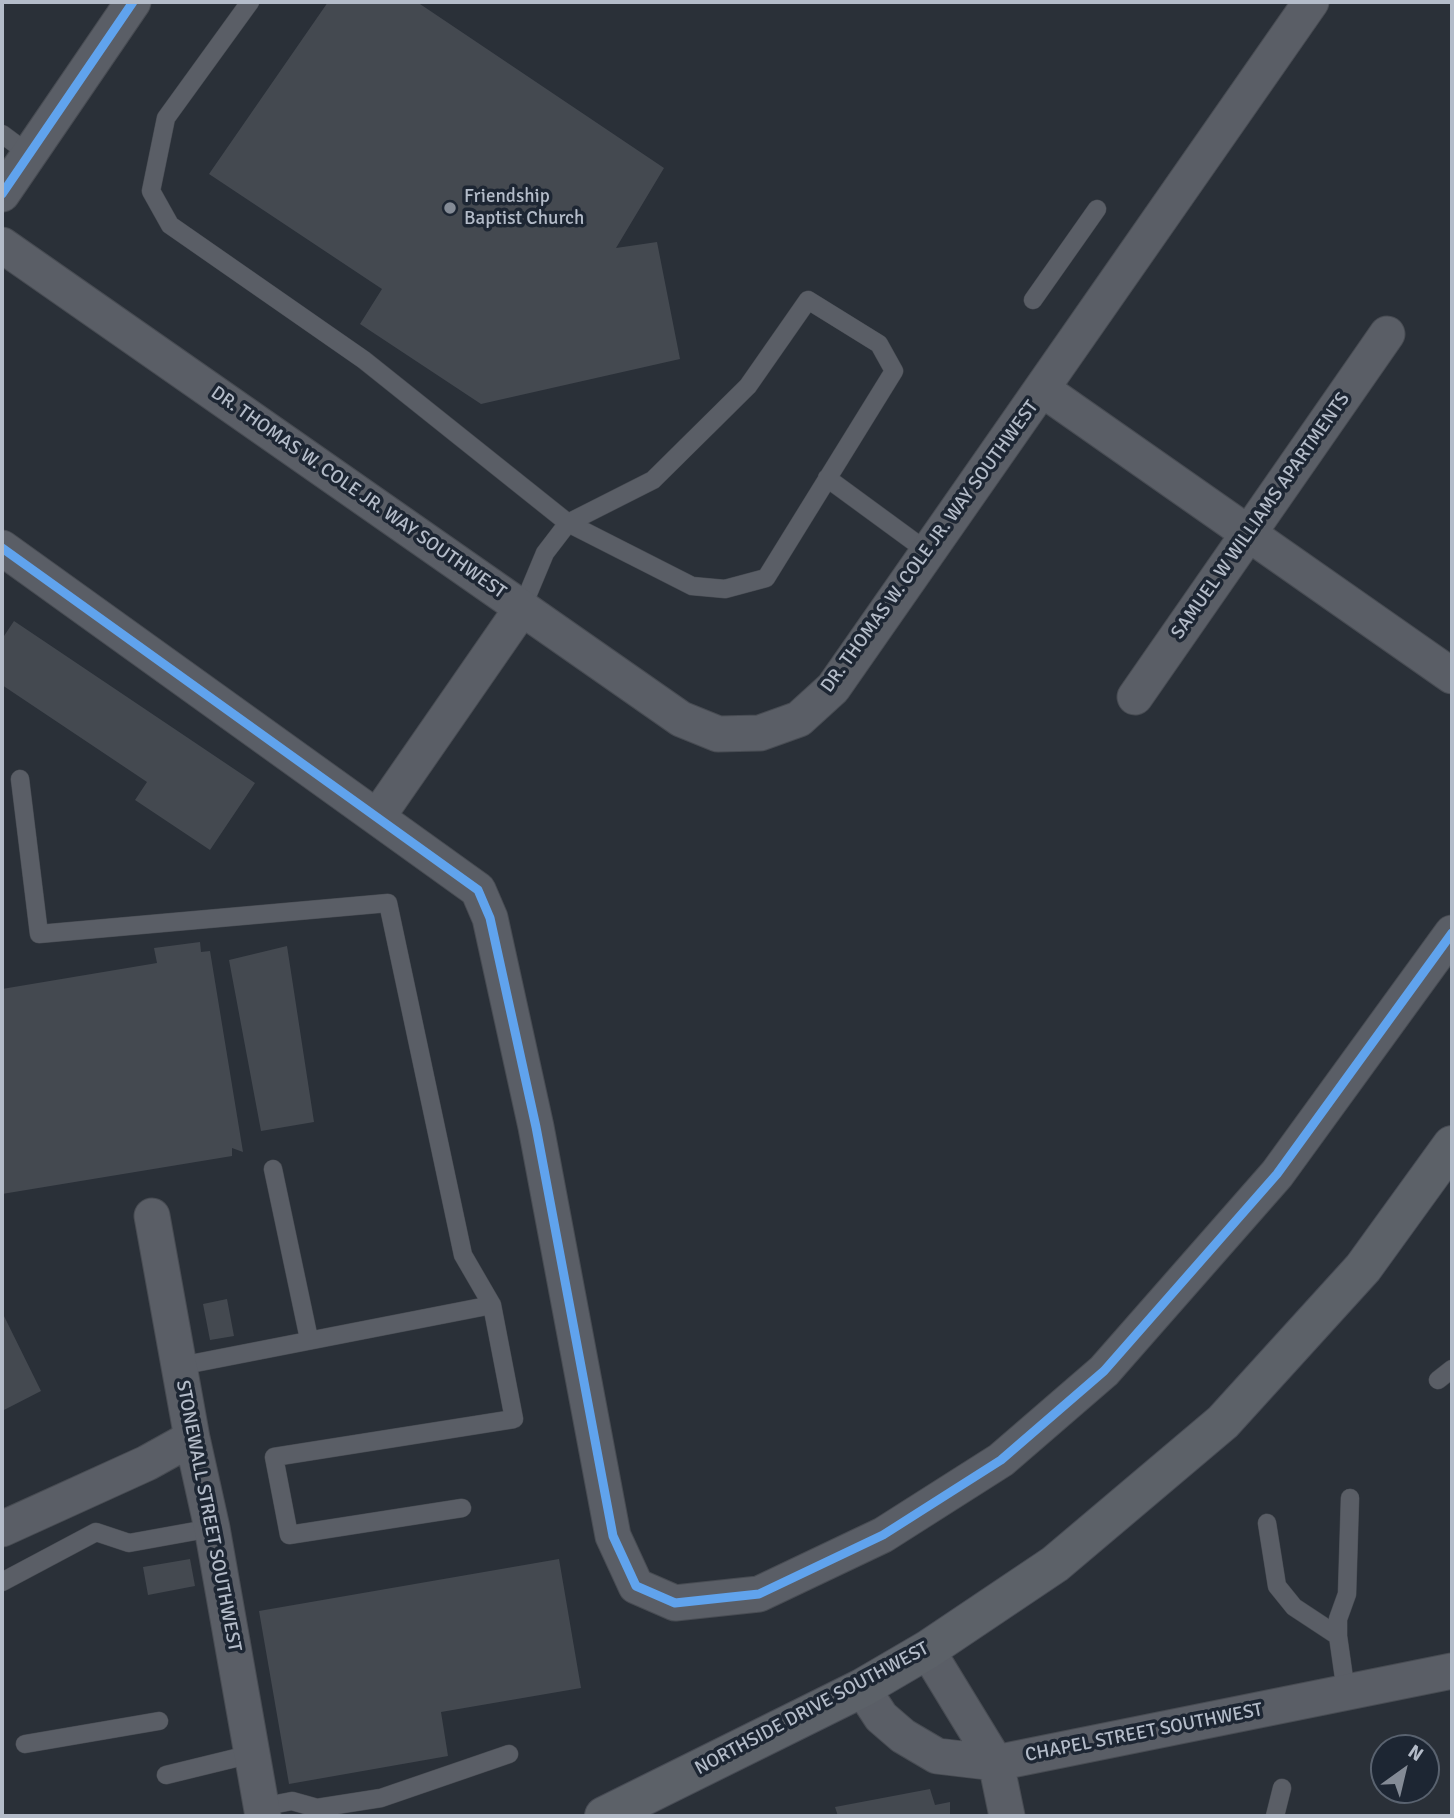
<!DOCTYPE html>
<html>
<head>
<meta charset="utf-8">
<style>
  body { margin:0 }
  #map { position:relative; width:1454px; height:1818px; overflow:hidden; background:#2a3038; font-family:Signika,sans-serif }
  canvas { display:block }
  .frame { position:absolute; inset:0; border:4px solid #b4bcc9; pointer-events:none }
  .north { position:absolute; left:1370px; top:1734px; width:70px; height:70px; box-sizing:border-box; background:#1d2633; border:2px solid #59626f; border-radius:50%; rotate:34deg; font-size:19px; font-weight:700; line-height:28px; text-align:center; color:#b4bcc9 }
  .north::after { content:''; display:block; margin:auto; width:24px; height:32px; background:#848b96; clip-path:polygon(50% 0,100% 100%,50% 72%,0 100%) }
</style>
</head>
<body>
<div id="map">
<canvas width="1454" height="1818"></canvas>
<div class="frame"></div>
<div class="north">N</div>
</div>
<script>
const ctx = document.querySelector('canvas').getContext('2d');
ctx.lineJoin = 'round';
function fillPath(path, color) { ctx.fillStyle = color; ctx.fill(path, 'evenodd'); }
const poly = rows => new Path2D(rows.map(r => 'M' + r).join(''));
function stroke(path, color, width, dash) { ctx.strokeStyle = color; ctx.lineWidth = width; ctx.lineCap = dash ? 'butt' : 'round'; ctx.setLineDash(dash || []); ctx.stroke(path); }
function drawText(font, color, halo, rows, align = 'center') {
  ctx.font = font + ' Signika,sans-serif'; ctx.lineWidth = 7; ctx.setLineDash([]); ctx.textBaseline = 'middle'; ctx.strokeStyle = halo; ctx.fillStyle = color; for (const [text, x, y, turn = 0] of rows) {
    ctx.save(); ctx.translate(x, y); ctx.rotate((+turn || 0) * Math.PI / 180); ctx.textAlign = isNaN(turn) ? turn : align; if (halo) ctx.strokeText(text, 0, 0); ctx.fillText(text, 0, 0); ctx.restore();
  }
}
const building = poly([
  [328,2,417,2,664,168,616,248,657,242,680,359,481,404,360,324,382,289,209,174],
  [14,621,255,783,210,850,135,800,147,782,2,685,2,639],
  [200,942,201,952,210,951,243,1152,232,1148,232,1156,2,1194,2,989,157,963,154,948],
  [287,946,314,1122,261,1131,229,960],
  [227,1299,234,1336,210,1340,203,1304],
  [2,1312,41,1391,2,1411],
  [190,1559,195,1586,148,1595,143,1567],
  [559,1559,581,1688,441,1712,448,1756,289,1784,259,1611],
  [930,1789,935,1805,950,1802,950,1816,838,1816,835,1807]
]);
const lane = poly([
  [250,2,166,118,151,191,170,225,364,360,568,523,692,586,725,589,766,578,894,371,879,344,808,300,748,386,653,480,568,523,545,553,522,608],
  [2,134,29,154],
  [1033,300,1097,209],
  [827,478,928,552],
  [20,779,39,934,388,903,463,1255,492,1305],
  [273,1169,309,1339],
  [180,1366,492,1305,514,1419,274,1457,289,1535,462,1508],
  [1438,1380,1452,1369],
  [1267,1523,1277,1586,1294,1607,1338,1636],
  [2,1582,96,1532,129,1543,212,1528],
  [1346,1692,1338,1636,1338,1619,1347,1594,1350,1498],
  [25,1744,159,1721],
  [166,1775,252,1754],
  [261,1807,292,1801,317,1808,381,1798,509,1754],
  [1275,1816,1282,1788]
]);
const street = poly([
  [2,194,133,2],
  [2,245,681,719,718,734,760,733,799,719,833,688,1311,2],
  [1042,389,1452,676],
  [2,548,478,890,490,918,536,1127,613,1536,636,1586,675,1603,759,1594,883,1535,1001,1460,1104,1371,1277,1174,1452,933],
  [1135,697,1387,334],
  [378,816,522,608],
  [152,1216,192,1438,212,1528,263,1816],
  [2,1529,147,1463,192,1438],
  [927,1650,996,1763,1007,1816],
  [862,1688,881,1717,903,1736,937,1756,996,1763,1452,1671]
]);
const primary = poly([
  [604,1816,862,1688,927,1650,1055,1564,1223,1422,1363,1268,1452,1145]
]);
const cycleway = poly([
  [2,194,133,2],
  [2,548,478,890,490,918,536,1127,613,1536,636,1586,675,1603,759,1594,883,1535,1001,1460,1104,1371,1277,1174,1452,933]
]);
const markers = [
  [450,208,7,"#848b96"]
];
const poiNames = [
  ["Friendship",464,197],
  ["Baptist Church",464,219]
];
const streetNames = [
  ["DR. THOMAS W. COLE JR. WAY SOUTHWEST",358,493,35],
  ["SAMUEL W WILLIAMS APARTMENTS",1261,516,-55],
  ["DR. THOMAS W. COLE JR. WAY SOUTHWEST",930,547,-54],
  ["STONEWALL STREET SOUTHWEST",208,1516,79],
  ["NORTHSIDE DRIVE SOUTHWEST",812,1709,-28],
  ["CHAPEL STREET SOUTHWEST",1144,1733,-11]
];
fillPath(building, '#444950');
stroke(lane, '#484c53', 19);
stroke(street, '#484c53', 37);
stroke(primary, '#484c55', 40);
stroke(lane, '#5a5e66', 18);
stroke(street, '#5a5e66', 35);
stroke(primary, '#5c6168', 38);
stroke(cycleway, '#60a3ed', 9);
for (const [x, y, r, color] of markers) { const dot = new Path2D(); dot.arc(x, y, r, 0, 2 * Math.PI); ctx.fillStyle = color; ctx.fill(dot); stroke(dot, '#1d2633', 2.5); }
drawText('19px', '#b4bcc9', '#1d2633', poiNames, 'left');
drawText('19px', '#b4bcc9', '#1d2633', streetNames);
</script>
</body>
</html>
